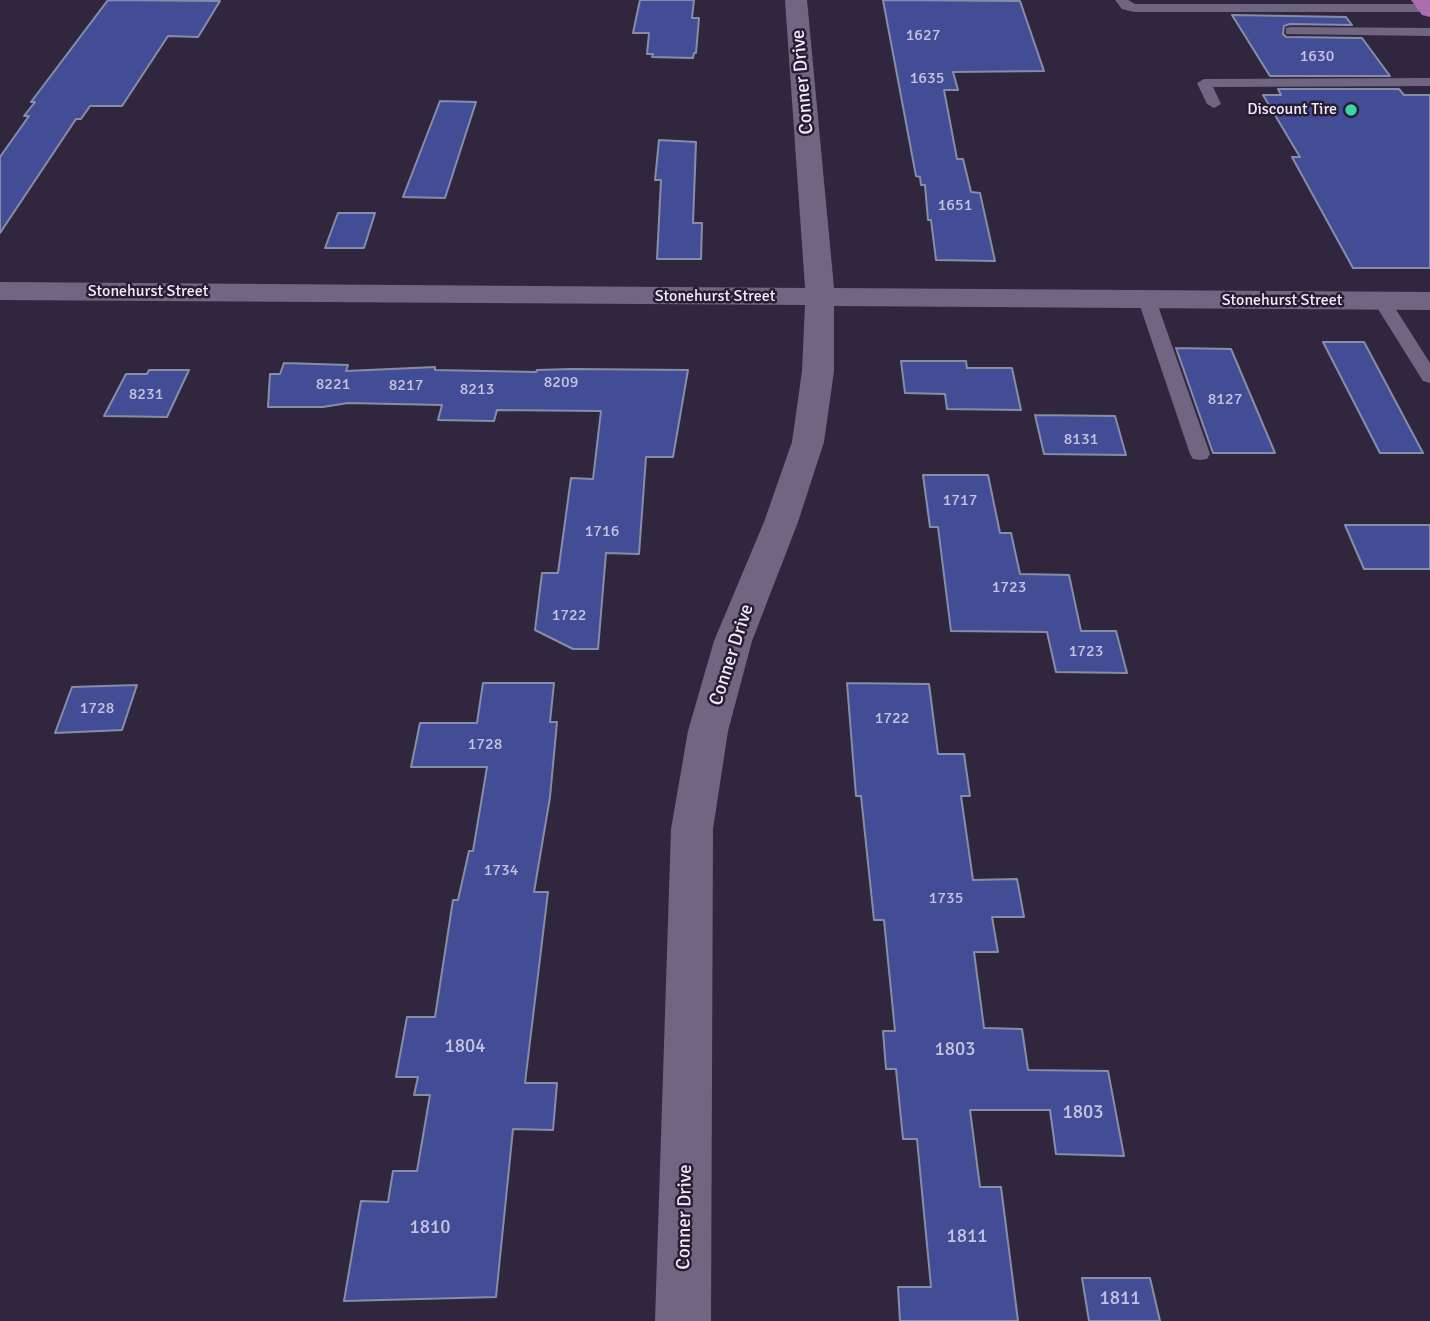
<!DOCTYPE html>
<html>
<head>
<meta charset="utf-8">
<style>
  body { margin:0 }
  canvas { display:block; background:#30273e }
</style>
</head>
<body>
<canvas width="1430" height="1321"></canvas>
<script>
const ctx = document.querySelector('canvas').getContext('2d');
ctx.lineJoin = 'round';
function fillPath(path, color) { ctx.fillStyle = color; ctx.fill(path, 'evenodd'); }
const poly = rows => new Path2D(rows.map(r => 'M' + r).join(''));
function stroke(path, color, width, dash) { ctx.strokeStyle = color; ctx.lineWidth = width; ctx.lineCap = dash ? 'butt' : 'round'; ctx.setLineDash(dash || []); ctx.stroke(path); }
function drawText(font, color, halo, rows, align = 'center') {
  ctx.font = font + ' Signika,sans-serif'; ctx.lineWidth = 5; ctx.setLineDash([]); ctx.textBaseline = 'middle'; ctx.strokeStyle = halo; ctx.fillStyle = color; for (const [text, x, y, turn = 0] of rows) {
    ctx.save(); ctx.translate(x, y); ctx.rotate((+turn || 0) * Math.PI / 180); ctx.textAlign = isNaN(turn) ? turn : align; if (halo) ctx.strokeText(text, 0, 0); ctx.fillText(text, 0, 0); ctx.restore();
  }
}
const building = poly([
  [108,0,220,1,198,37,168,36,122,106,90,106,81,119,76,119,0,233,0,157,29,116,24,116,35,102,31,102,108,0],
  [640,0,694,0,692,18,699,18,696,53,694,53,693,58,652,57,653,54,647,54,649,33,633,33,640,0],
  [883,0,1020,1,1044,71,953,72,958,90,944,90,957,159,963,159,971,192,980,193,995,261,936,260,931,220,928,220,925,185,921,185,920,177,916,176,883,0],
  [1232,15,1346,17,1352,25,1290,24,1284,26,1283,34,1286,37,1362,38,1390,76,1270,76,1232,15],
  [1278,89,1399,89,1404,95,1430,95,1430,268,1353,268,1292,157,1300,157,1263,95,1281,95,1278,89],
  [440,101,476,102,445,198,403,197,440,101],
  [659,140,696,142,693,223,702,223,701,259,657,259,661,180,655,180,659,140],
  [338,213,375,213,364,248,325,248,338,213],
  [1323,342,1364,342,1423,453,1380,453,1323,342],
  [1176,348,1231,349,1275,453,1213,453,1176,348],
  [901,361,966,361,967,368,1012,368,1021,410,947,409,945,394,905,393,901,361],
  [284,363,348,365,346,371,435,367,435,370,536,372,537,370,572,369,688,370,673,457,646,457,639,554,606,553,598,649,573,649,535,630,542,573,558,573,571,478,593,479,601,411,497,410,494,421,438,420,442,405,348,403,323,407,268,407,270,374,280,374,284,363],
  [149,370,189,370,167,417,104,416,126,374,147,374,149,370],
  [1035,415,1115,416,1126,455,1044,454,1035,415],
  [923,475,988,475,1000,533,1011,533,1020,574,1069,575,1081,631,1116,631,1127,673,1056,672,1047,632,951,631,938,527,930,527,923,475],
  [1345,525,1430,525,1430,569,1364,569,1345,525],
  [483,683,554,683,550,722,557,722,550,797,534,892,548,892,525,1083,557,1083,553,1130,513,1129,496,1297,344,1301,361,1201,388,1202,393,1171,417,1171,430,1095,414,1095,418,1077,396,1077,407,1017,435,1017,453,900,458,900,469,851,473,851,487,767,411,767,420,723,477,723,483,683],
  [847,683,929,684,938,754,964,754,970,796,961,796,973,880,1017,879,1024,917,992,917,998,952,974,952,984,1028,1022,1029,1028,1070,1108,1071,1124,1156,1056,1154,1050,1110,970,1110,980,1187,1001,1187,1018,1321,900,1321,898,1287,931,1287,917,1139,903,1139,896,1069,886,1069,883,1031,895,1031,884,920,874,920,861,796,856,796,847,683],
  [137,685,122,730,55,733,72,687,137,685],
  [1082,1278,1150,1278,1160,1321,1089,1321,1082,1278]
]);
const lane = poly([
  [1115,0,1128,0,1135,4,1429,4,1430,12,1134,12,1122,9,1115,0],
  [1291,27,1430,28,1430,36,1286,34,1286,28,1291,27],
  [1430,78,1430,86,1213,87,1221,104,1214,108,1207,104,1197,83,1204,79,1430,78],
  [1147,295,1156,300,1210,454,1207,459,1200,460,1193,459,1190,454,1138,300,1147,295],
  [1382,296,1388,297,1430,363,1430,383,1423,381,1373,301,1382,296]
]);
const street = poly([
  [785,0,807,0,834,288,1430,292,1430,310,834,306,834,371,824,442,798,522,752,641,728,731,713,829,711,1321,655,1321,671,829,688,731,714,641,764,522,792,442,802,371,805,305,0,300,0,282,805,288,785,0]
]);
const primary = poly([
  [1411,0,1430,0,1430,17,1422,15,1411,0]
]);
const markers = [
  [1351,110,7,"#3bd4a4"]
];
const numberNames = [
  ["1627",923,36],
  ["1630",1317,57],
  ["1635",927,79],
  ["1651",955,206],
  ["8209",561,383],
  ["8221",333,385],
  ["8217",406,386],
  ["8213",477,390],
  ["8231",146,395],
  ["8127",1225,400],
  ["8131",1081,440],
  ["1717",960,501],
  ["1716",602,532],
  ["1723",1009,588],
  ["1722",569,616],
  ["1723",1086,652],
  ["1728",97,709],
  ["1722",892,719],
  ["1728",485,745],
  ["1734",501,871],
  ["1735",946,899]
];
const farPoinames = [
  ["Discount Tire",1337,110]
];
const farStreetnames = [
  ["Stonehurst Street",148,292],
  ["Stonehurst Street",715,297],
  ["Stonehurst Street",1282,301]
];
const streetNames = [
  ["Conner Drive",803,82,-95],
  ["Conner Drive",732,655,-72],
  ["Conner Drive",685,1217,-89]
];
const nearNumbernames = [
  ["1804",465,1047],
  ["1803",955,1050],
  ["1803",1083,1113],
  ["1810",430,1228],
  ["1811",967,1237],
  ["1811",1120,1299]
];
fillPath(building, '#434d95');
stroke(building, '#868da9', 2);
fillPath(lane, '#706681');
fillPath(street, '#706681');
fillPath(primary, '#ab6cb0');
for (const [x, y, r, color] of markers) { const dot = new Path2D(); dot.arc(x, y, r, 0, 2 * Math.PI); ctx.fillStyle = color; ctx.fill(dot); stroke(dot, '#261d33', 2.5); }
drawText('16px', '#c5c3e1', null, numberNames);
drawText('16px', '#f0eafa', '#261d33', farPoinames, 'right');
drawText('16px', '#f0eafa', '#261d33', farStreetnames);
drawText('19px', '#f0eafa', '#261d33', streetNames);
drawText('19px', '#c5c3e1', null, nearNumbernames);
</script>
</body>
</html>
